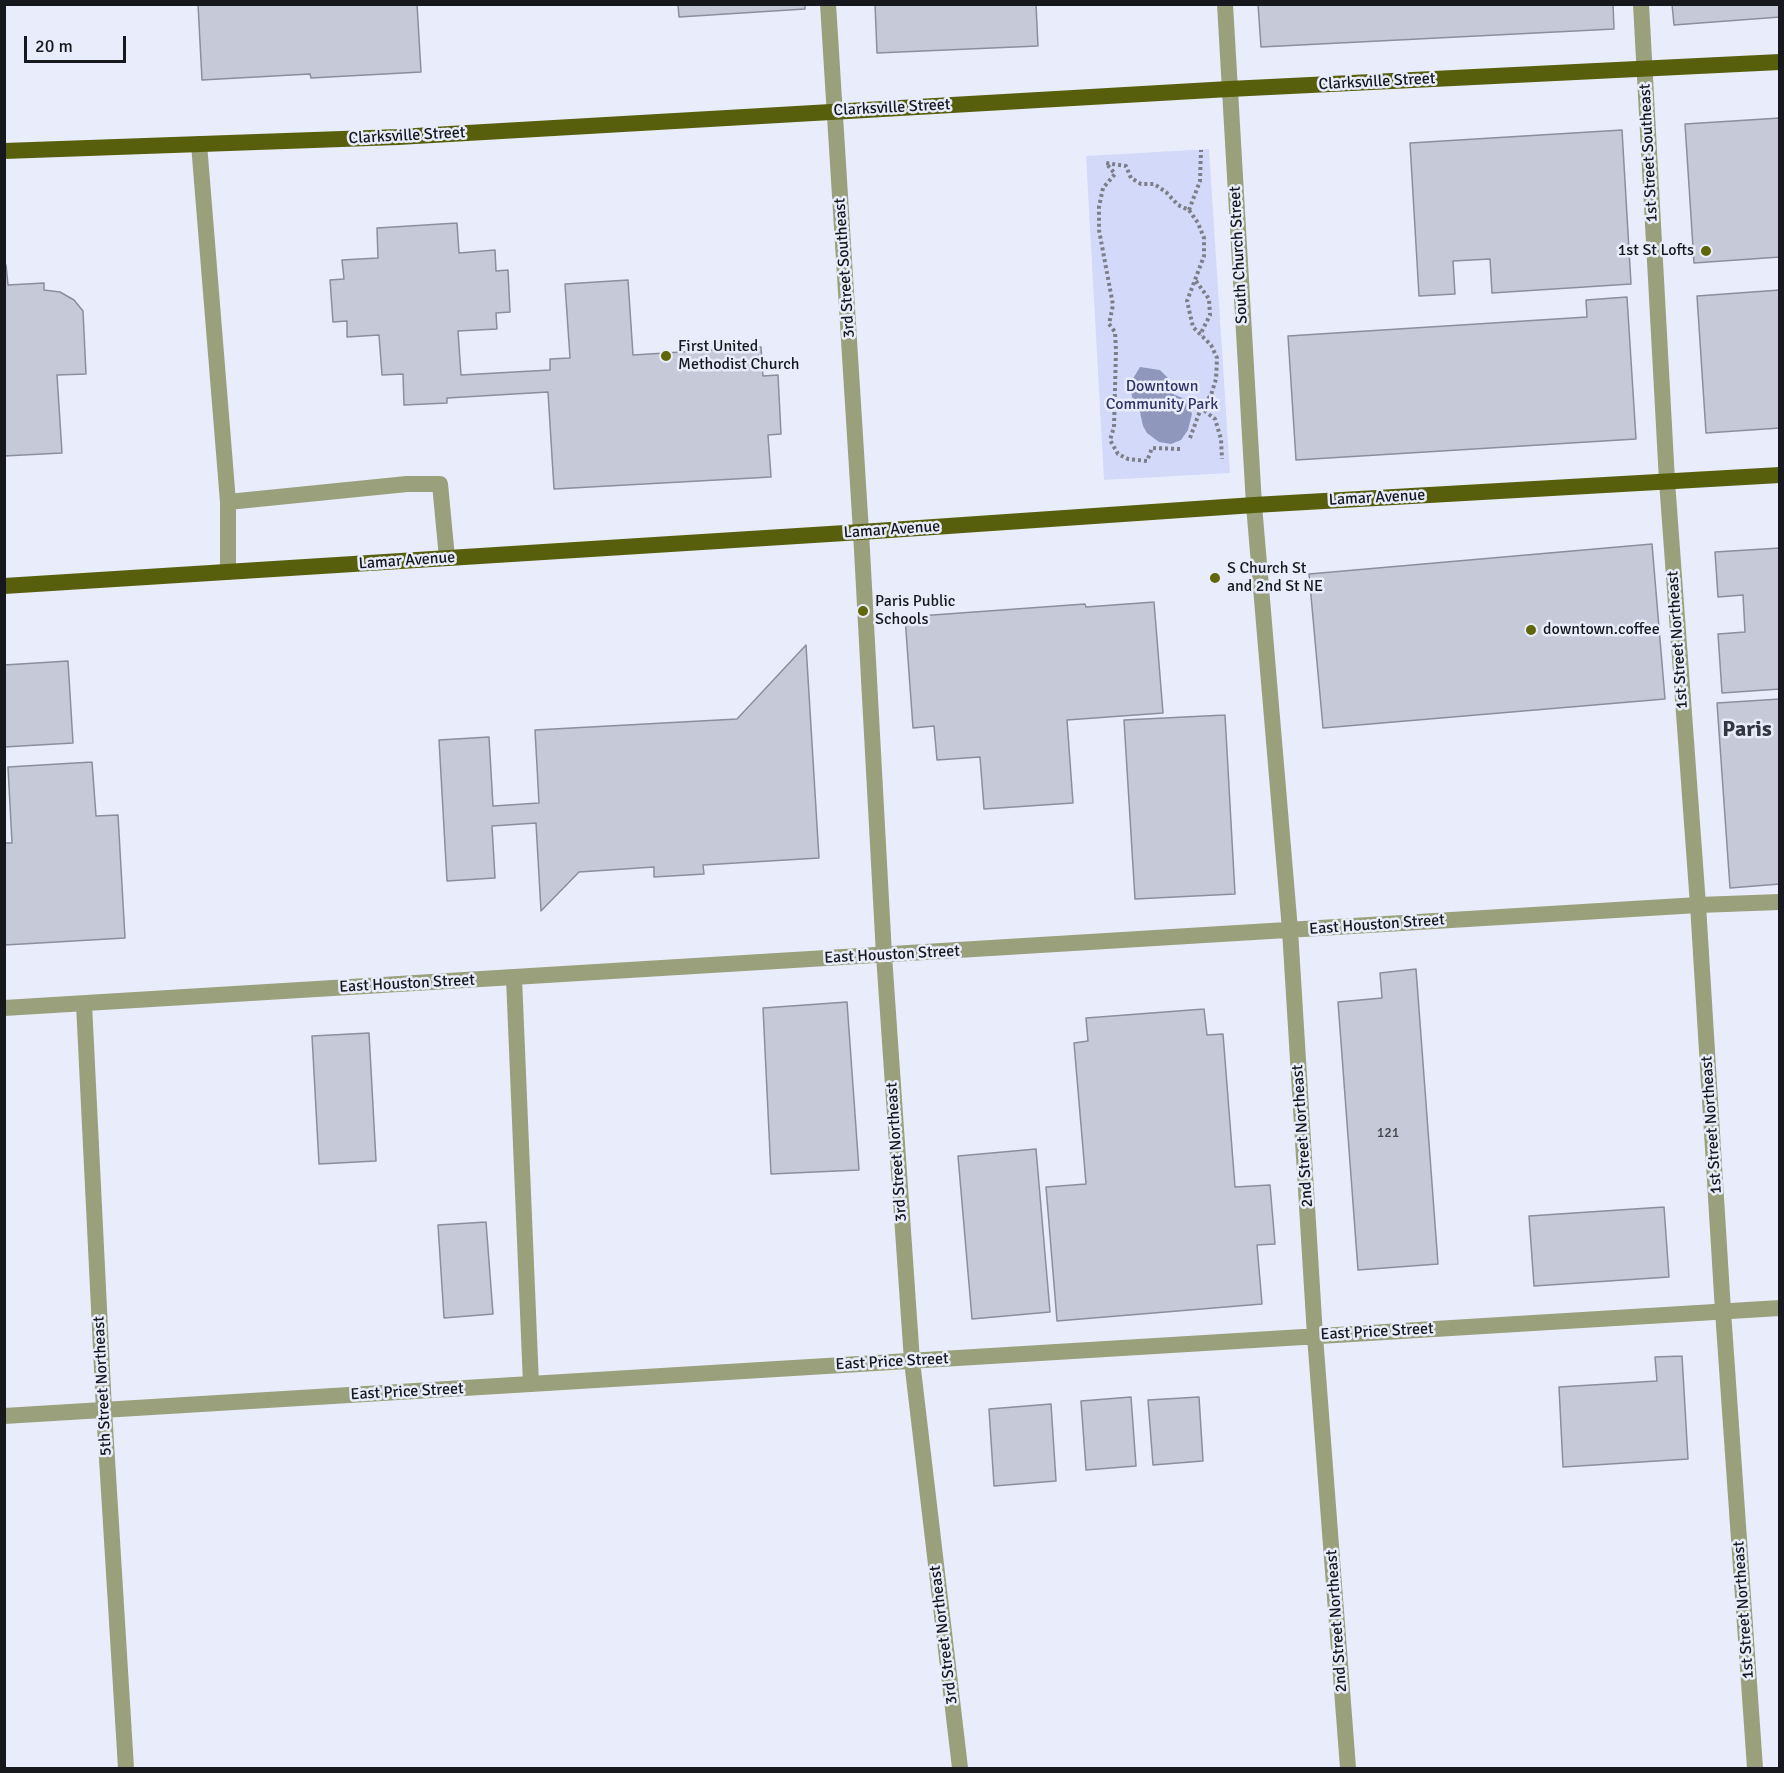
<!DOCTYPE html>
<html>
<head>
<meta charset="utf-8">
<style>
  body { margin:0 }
  #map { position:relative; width:1784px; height:1773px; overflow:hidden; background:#e9edfb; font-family:Signika,sans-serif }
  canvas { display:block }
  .frame { position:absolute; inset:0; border:6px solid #17181d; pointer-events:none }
  .scale { position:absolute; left:24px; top:36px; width:102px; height:27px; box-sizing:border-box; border:3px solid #17181d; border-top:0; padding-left:8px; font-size:18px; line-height:21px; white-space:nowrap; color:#17181d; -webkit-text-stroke:4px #e9edfb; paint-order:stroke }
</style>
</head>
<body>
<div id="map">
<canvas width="1784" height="1773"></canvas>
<div class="frame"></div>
<div class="scale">20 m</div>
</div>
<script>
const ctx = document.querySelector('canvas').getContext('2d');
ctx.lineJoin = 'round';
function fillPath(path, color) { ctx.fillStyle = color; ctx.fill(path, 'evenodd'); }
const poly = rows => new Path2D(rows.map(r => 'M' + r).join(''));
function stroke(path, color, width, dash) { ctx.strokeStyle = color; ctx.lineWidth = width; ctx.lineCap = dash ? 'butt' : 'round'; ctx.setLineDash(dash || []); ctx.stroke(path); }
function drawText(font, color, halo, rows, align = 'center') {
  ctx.font = font + ' Signika,sans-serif'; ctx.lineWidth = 5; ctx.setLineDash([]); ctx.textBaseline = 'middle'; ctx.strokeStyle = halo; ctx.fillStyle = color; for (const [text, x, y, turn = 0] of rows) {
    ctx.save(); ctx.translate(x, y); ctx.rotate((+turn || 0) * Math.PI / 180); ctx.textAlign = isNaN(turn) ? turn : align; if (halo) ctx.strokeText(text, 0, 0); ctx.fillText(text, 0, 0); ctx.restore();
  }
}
const green = poly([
  [1209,149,1230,473,1104,480,1086,156]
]);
const water = poly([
  [1140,367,1160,370,1168,378,1166,391,1187,400,1192,414,1188,430,1181,440,1171,444,1159,442,1147,433,1143,426,1140,412,1133,400,1129,385]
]);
const building = poly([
  [198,4,417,4,421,72,311,78,310,74,202,80,198,4],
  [678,4,805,4,805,9,679,17,678,4],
  [875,4,1036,4,1038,46,877,53,875,4],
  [1258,4,1613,4,1614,29,1261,47,1258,4],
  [1672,4,1780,4,1780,17,1674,25,1672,4],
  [1780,118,1780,257,1694,263,1685,124,1780,118],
  [1622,130,1631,284,1492,293,1490,259,1453,261,1455,294,1419,296,1410,143,1622,130],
  [457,223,459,253,495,250,496,271,508,270,510,312,496,313,497,329,458,331,461,375,550,370,550,359,570,358,565,284,628,280,633,355,761,347,763,376,778,375,781,434,768,435,771,477,554,489,548,392,447,398,447,403,404,405,403,374,382,375,379,335,347,337,347,321,333,322,330,280,344,279,342,260,378,258,377,228,457,223],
  [4,265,6,265,8,285,44,283,44,290,60,292,74,300,83,311,86,374,57,375,62,453,4,456,4,265],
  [1780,290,1780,428,1706,433,1697,296,1780,290],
  [1627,297,1636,439,1296,460,1288,336,1587,317,1586,300,1627,297],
  [1652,544,1665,699,1323,728,1309,574,1652,544],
  [1780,548,1780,689,1722,693,1718,634,1745,632,1743,595,1718,597,1715,552,1780,548],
  [1154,602,1163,713,1067,720,1073,803,984,809,980,757,937,760,934,726,913,728,905,617,1085,604,1086,607,1154,602],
  [806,645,819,858,703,865,704,874,654,877,654,867,579,872,541,911,536,823,492,826,495,878,447,881,439,740,489,737,493,806,539,803,535,730,737,719,806,645],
  [68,661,73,743,4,747,4,665,68,661],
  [1780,699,1780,884,1730,888,1717,703,1780,699],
  [1225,715,1235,894,1135,899,1124,720,1225,715],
  [92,762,96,816,118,815,125,938,5,945,4,843,12,843,8,767,92,762],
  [1416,969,1438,1264,1358,1270,1338,1002,1382,998,1380,973,1416,969],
  [847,1002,859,1170,771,1174,763,1008,847,1002],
  [1204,1009,1207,1035,1223,1034,1235,1187,1270,1185,1275,1244,1257,1245,1262,1304,1057,1321,1046,1187,1086,1184,1074,1043,1088,1041,1086,1018,1204,1009],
  [369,1033,376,1161,319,1164,312,1036,369,1033],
  [1036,1149,1050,1312,972,1319,958,1156,1036,1149],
  [1664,1207,1669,1277,1534,1286,1529,1216,1664,1207],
  [486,1222,493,1314,444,1318,438,1225,486,1222],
  [1682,1356,1688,1459,1563,1467,1559,1387,1657,1381,1655,1357,1682,1356],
  [1131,1397,1136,1466,1086,1470,1081,1401,1131,1397],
  [1199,1397,1203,1461,1153,1465,1148,1400,1199,1397],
  [1051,1404,1056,1481,994,1486,989,1409,1051,1404]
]);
const path = poly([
  [1189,210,1200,181,1201,150],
  [1196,281,1209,299,1210,315,1200,335],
  [1190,438,1201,408,1215,419,1221,439,1222,459],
  [1180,449,1152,448,1147,461,1128,459,1118,454,1110,440,1114,427,1116,350,1115,332,1109,324,1113,305,1099,230,1099,207,1103,188,1115,174,1106,163,1126,166,1131,178,1141,184,1154,184,1166,192,1178,205,1189,210,1198,223,1204,238,1204,256,1187,301,1193,327,1211,345,1217,358,1216,379,1211,395,1201,408]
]);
const service = poly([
  [199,144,228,502,407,484,440,484,447,558],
  [228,572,228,502],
  [514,978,531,1384]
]);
const minor = poly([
  [828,4,861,532,884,955,912,1361,960,1768],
  [1225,4,1254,505,1290,930,1315,1336,1348,1768],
  [1641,4,1667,481,1698,905,1723,1311,1755,1768],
  [84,1004,104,1410,126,1768],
  [4,1008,1698,905,1780,902],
  [4,1416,1780,1308]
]);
const primary = poly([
  [4,151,398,137,1229,89,1780,62],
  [4,586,861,532,1254,505,1780,475]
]);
const markers = [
  [1706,251,6,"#5f6709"],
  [666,356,6,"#5f6709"],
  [1215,578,6,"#5f6709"],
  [863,611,6,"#5f6709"],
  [1531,630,6,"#5f6709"]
];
const numberNames = [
  ["121",1388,1133]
];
const streetNames = [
  ["Clarksville Street",1377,82,-3],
  ["Clarksville Street",892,108,-3],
  ["Clarksville Street",407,136,-3],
  ["1st Street Southeast",1649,153,-93],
  ["South Church Street",1239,255,-93],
  ["3rd Street Southeast",845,268,-94],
  ["Lamar Avenue",1377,498,-3],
  ["Lamar Avenue",892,530,-4],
  ["Lamar Avenue",407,561,-4],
  ["1st Street Northeast",1678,640,-94],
  ["East Houston Street",1377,925,-4],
  ["East Houston Street",892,955,-3],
  ["East Houston Street",407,984,-3],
  ["1st Street Northeast",1712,1125,-94],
  ["2nd Street Northeast",1303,1136,-94],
  ["3rd Street Northeast",897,1152,-94],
  ["East Price Street",1377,1332,-3],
  ["East Price Street",892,1362,-3],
  ["5th Street Northeast",103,1386,-93],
  ["East Price Street",407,1392,-3],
  ["1st Street Northeast",1744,1610,-94],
  ["2nd Street Northeast",1337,1621,-94],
  ["3rd Street Northeast",944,1635,-97]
];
const poiNames = [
  ["1st St Lofts",1694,251,"right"],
  ["First United",678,347],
  ["Methodist Church",678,365],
  ["S Church St",1227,569],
  ["and 2nd St NE",1227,587],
  ["Paris Public",875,602],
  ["Schools",875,620],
  ["downtown.coffee",1543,630]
];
const parkNames = [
  ["Downtown",1162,387],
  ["Community Park",1162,405]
];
const districtNames = [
  ["Paris",1747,730]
];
fillPath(green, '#d3daf9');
fillPath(water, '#9097bd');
fillPath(building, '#c6c9d7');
stroke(building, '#8b8e9b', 1.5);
stroke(path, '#7c7e88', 4, [3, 3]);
stroke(service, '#9aa07b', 16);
stroke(minor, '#9aa07b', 16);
stroke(primary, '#575f0c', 16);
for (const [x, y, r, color] of markers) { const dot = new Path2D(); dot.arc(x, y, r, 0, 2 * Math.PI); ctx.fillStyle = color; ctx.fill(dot); stroke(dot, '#e9edfb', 2); }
drawText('14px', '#43444c', null, numberNames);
drawText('16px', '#17181d', '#e9edfb', streetNames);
drawText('16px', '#17181d', '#e9edfb', poiNames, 'left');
drawText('16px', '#2f3567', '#e9edfb', parkNames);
drawText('bold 22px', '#343742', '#e9edfb', districtNames);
</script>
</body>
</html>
